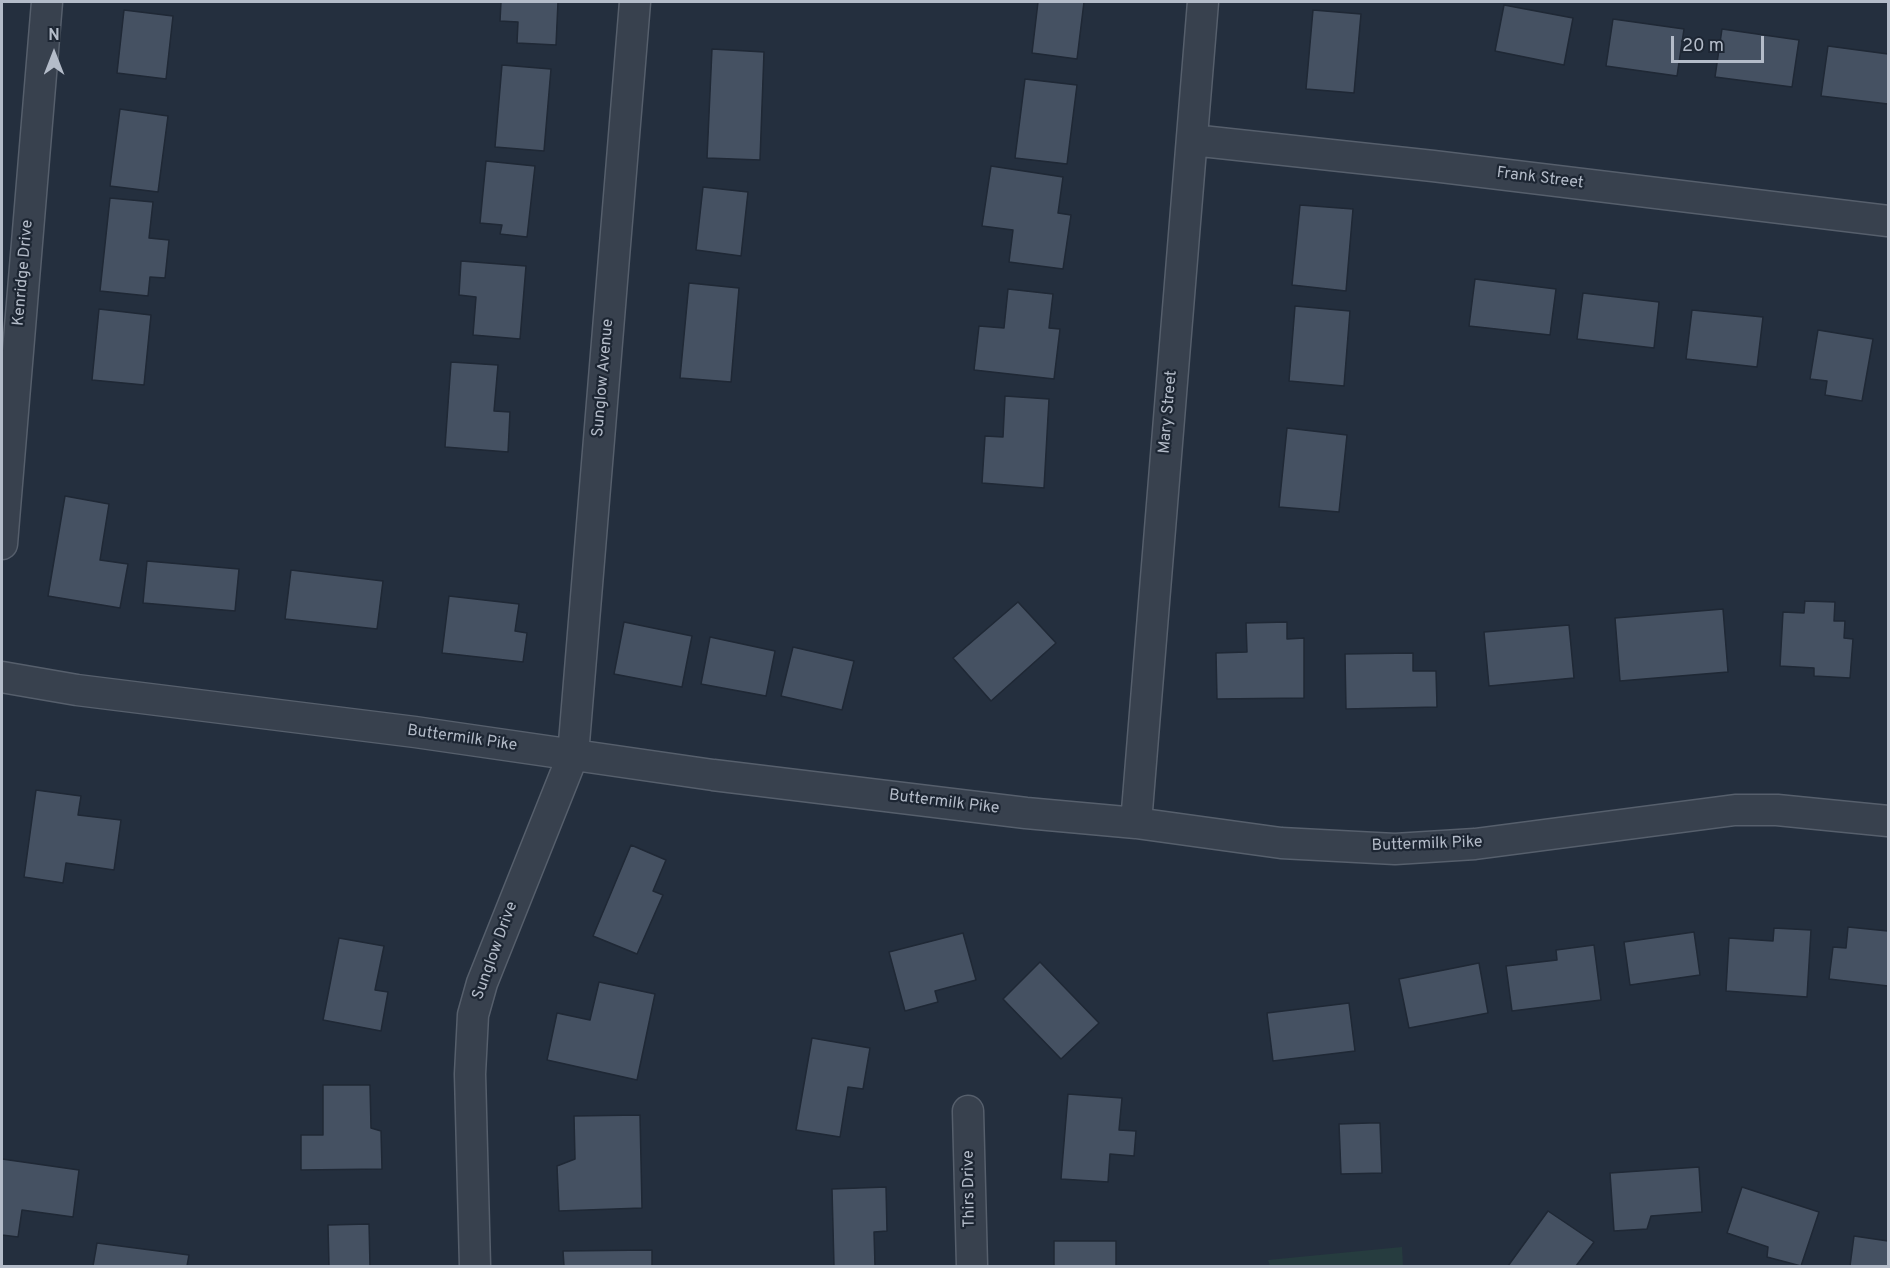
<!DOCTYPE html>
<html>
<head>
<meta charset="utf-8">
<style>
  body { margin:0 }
  #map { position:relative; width:1890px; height:1268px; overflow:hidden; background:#242f3e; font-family:Overpass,sans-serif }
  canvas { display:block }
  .frame { position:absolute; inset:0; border:3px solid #b4bcc9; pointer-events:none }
  .north { position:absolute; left:24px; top:24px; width:60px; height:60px; -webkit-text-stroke:4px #1d2633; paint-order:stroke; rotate:0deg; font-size:16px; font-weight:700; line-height:24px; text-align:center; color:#b4bcc9 }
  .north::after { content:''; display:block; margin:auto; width:21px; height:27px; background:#b4bcc9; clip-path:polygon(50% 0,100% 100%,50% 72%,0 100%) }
  .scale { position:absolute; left:1671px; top:36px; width:93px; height:27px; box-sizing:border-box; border:3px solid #b4bcc9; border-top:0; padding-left:8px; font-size:18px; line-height:21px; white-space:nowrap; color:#b4bcc9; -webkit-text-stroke:4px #1d2633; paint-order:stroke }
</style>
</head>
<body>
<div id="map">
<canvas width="1890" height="1268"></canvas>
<div class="frame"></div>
<div class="north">N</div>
<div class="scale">20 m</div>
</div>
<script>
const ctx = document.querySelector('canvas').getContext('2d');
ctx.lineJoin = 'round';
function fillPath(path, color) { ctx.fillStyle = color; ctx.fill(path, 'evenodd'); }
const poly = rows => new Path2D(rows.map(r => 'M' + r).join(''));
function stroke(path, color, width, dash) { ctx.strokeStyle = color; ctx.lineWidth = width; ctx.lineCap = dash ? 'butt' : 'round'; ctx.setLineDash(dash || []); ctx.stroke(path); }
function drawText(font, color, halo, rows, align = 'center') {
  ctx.font = font + ' Overpass,sans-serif'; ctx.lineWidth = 4.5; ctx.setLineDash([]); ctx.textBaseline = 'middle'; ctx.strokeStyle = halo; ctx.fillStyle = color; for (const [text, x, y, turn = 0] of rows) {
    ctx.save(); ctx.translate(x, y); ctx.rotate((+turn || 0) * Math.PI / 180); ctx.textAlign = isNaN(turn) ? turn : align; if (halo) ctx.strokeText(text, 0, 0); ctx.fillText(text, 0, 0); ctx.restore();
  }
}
const green = poly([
  [1402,1247,1403,1266,1270,1266,1268,1260]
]);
const building = poly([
  [501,2,558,2,556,45,517,43,518,22,500,21,501,2],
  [1038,2,1084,2,1077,59,1032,53,1038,2],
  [1504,5,1573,18,1564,65,1495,51,1504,5],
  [124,10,173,16,166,79,117,73,124,10],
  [1313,10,1361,14,1354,93,1306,89,1313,10],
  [1613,19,1684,29,1677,76,1606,66,1613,19],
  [1722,29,1799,40,1792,87,1715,77,1722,29],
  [1828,46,1888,54,1888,104,1821,96,1828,46],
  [712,49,764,52,760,160,707,158,712,49],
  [502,65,551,69,544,151,495,147,502,65],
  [1025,79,1077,85,1067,164,1015,158,1025,79],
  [120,109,168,116,158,192,110,186,120,109],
  [486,161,535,166,527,237,500,234,502,225,480,223,486,161],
  [991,166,1063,177,1058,213,1071,215,1063,269,1009,262,1013,230,982,226,991,166],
  [703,187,748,192,741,256,696,250,703,187],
  [110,198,153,202,149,238,169,240,165,278,150,277,148,296,100,291,110,198],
  [1300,205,1353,209,1346,291,1292,285,1300,205],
  [461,261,526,266,520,339,473,335,476,297,459,295,461,261],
  [1475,279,1556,289,1550,335,1469,326,1475,279],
  [689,283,739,288,731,382,680,378,689,283],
  [1008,289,1053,294,1049,328,1060,329,1054,379,974,370,979,326,1004,328,1008,289],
  [1583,293,1659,302,1654,348,1577,339,1583,293],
  [1295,306,1350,311,1344,386,1289,381,1295,306],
  [99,309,151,315,144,385,92,380,99,309],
  [1692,310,1763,317,1757,367,1686,359,1692,310],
  [1818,330,1873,339,1862,401,1825,395,1827,381,1810,379,1818,330],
  [451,362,498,365,494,411,510,412,508,452,445,447,451,362],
  [1005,396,1049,399,1044,488,982,483,985,436,1003,437,1005,396],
  [1287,428,1347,435,1339,512,1279,507,1287,428],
  [65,496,109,504,100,560,128,564,120,608,48,596,65,496],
  [147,561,239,569,235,611,143,603,147,561],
  [291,570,383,581,377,629,285,619,291,570],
  [449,596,519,604,515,631,527,633,523,662,442,653,449,596],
  [1805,601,1835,602,1834,621,1845,621,1844,638,1853,639,1850,678,1814,676,1814,668,1780,666,1783,612,1804,613,1805,601],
  [1018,602,1056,643,991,701,953,658,1018,602],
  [1723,609,1728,672,1620,681,1615,618,1723,609],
  [624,622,692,636,682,687,614,674,624,622],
  [1287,622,1287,639,1304,638,1304,698,1217,699,1216,653,1247,652,1246,623,1287,622],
  [1569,625,1574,678,1489,686,1484,632,1569,625],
  [710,637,775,651,766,696,701,684,710,637],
  [793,647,854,661,842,710,781,696,793,647],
  [1413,653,1413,671,1436,671,1437,707,1346,709,1345,654,1413,653],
  [36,790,81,796,78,815,121,820,114,870,66,863,63,883,24,877,36,790],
  [631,845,666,860,653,891,663,895,637,954,593,936,631,845],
  [1848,927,1888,931,1888,986,1829,979,1833,947,1846,948,1848,927],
  [1774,928,1811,930,1807,997,1726,991,1729,938,1773,941,1774,928],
  [1694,932,1700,975,1630,985,1624,942,1694,932],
  [963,933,976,980,935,991,938,1002,905,1011,889,952,963,933],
  [339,938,384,946,375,990,388,992,381,1031,323,1020,339,938],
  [1594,945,1601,1000,1512,1011,1506,966,1557,960,1556,950,1594,945],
  [1040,962,1099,1023,1061,1059,1003,999,1040,962],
  [1479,963,1488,1013,1409,1028,1399,979,1479,963],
  [599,982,655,994,637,1080,547,1060,557,1013,590,1020,599,982],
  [1349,1003,1355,1051,1273,1061,1267,1013,1349,1003],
  [812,1038,870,1048,863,1089,848,1087,840,1137,796,1130,812,1038],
  [323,1085,370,1085,371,1128,381,1131,382,1169,301,1170,301,1135,323,1135,323,1085],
  [1068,1094,1122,1098,1119,1130,1136,1131,1134,1156,1110,1154,1108,1182,1061,1179,1068,1094],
  [640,1115,642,1208,559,1211,557,1166,575,1159,574,1116,640,1115],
  [1369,1123,1380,1123,1382,1173,1341,1174,1339,1124,1369,1123],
  [2,1159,79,1170,73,1217,22,1210,18,1237,2,1235,2,1159],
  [1699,1167,1702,1212,1651,1216,1647,1229,1614,1231,1610,1173,1699,1167],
  [886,1187,887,1231,874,1232,875,1266,834,1266,832,1189,886,1187],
  [1742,1187,1819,1212,1801,1266,1767,1257,1768,1247,1727,1233,1742,1187],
  [1548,1211,1594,1242,1576,1266,1508,1266,1548,1211],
  [369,1224,370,1266,329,1266,328,1225,369,1224],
  [1854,1236,1888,1241,1888,1266,1850,1266,1854,1236],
  [1054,1241,1116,1241,1116,1266,1054,1266,1054,1241],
  [97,1243,189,1255,187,1266,93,1266,97,1243],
  [652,1250,652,1266,564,1266,563,1251,652,1250]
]);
const street = poly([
  [1192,140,1433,166,1888,221],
  [2,544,47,2],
  [2,677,77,690,415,732,713,775,1026,813,1136,823,1281,843,1395,849,1475,844,1735,810,1777,810,1888,821],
  [1136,823,1203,2],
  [968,1111,972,1266],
  [475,1266,470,1074,473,1015,482,983,573,755,635,2]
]);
const streetNames = [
  ["Frank Street",1540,179,7],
  ["Kenridge Drive",24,273,-85],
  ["Sunglow Avenue",604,378,-85],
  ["Mary Street",1169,412,-85],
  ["Buttermilk Pike",462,739,8],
  ["Buttermilk Pike",944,803,7],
  ["Buttermilk Pike",1427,845,-2],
  ["Sunglow Drive",496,951,-70],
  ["Thirs Drive",970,1189,-91]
];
fillPath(green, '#263c3f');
fillPath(building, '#455162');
stroke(building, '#1f2835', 1.5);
stroke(street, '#565f6c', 33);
stroke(street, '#38414e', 30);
drawText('16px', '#b4bcc9', '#1d2633', streetNames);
</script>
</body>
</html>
